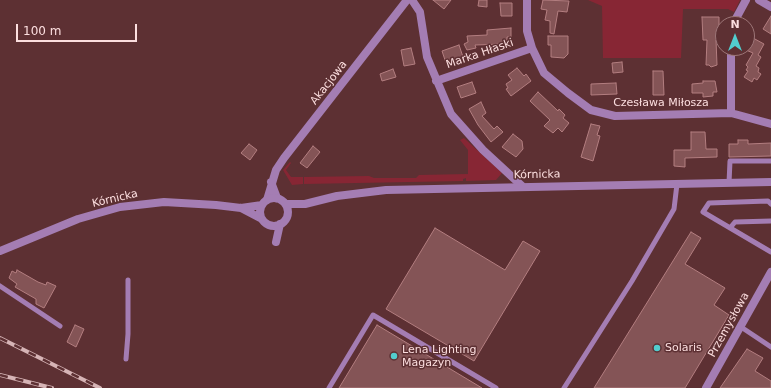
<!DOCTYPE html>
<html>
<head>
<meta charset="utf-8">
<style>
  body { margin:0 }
  #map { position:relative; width:771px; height:388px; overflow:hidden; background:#5d3033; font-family:"DejaVu Sans",sans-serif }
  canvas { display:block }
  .north { position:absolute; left:715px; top:16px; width:40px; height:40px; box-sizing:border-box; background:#5d3033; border:1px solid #9d7678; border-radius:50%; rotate:0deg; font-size:11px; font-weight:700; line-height:16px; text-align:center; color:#fcdedf }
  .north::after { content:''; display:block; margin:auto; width:14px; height:18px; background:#52cdce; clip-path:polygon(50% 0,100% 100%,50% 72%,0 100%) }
  .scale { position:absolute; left:16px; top:24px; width:121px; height:18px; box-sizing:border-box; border:2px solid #fcdedf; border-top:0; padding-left:5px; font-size:12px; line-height:14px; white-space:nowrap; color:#fcdedf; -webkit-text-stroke:3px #5d3033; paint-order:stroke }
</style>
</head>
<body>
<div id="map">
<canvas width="771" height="388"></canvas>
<div class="north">N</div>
<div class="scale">100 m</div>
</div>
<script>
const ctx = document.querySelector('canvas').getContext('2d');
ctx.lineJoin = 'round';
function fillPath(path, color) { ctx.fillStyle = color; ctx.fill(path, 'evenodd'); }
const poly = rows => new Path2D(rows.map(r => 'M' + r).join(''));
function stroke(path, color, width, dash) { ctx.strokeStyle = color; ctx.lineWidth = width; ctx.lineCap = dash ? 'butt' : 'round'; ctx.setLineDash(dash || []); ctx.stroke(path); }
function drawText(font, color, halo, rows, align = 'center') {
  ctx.font = font + ' "DejaVu Sans",sans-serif'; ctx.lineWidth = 3; ctx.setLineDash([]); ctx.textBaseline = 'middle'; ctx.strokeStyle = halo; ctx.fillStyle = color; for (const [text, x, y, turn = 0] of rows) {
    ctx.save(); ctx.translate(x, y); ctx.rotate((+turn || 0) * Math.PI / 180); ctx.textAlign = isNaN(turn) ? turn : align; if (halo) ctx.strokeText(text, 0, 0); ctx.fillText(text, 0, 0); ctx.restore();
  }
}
const green = poly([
  [588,0,740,0,734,12,728,9,683,9,681,58,603,58,602,6],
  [464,138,502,173,496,180,466,181,466,178,463,179,463,181,304,184,304,177,369,176,374,178,416,178,419,175,468,174,468,150,460,140],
  [290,162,291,163,286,170,291,177,303,177,303,184,292,185,283,170]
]);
const building = poly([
  [433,0,451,0,444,9,433,0],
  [479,0,487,0,487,7,478,6,479,0],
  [543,0,569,1,567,12,558,11,554,34,550,33,550,21,545,20,547,10,541,9,543,0],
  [500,3,512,3,512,16,501,16,500,3],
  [771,16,771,34,763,29,771,16],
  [702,17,719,17,719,40,716,40,717,65,711,67,709,65,706,65,707,40,703,40,702,17],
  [511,28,511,37,507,37,507,42,504,44,475,45,476,48,467,50,464,44,468,42,467,36,487,35,487,30,511,28],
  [548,36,568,36,568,54,564,58,551,57,551,45,548,45,548,36],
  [753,38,764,44,758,55,761,57,756,66,759,68,758,72,761,74,757,80,754,78,752,82,744,77,748,71,746,70,748,67,746,65,753,53,746,50,753,38],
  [459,45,463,57,446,63,442,51,459,45],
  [411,48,415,64,404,66,401,50,411,48],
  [622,62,623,72,613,73,612,63,622,62],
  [517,68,524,76,526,74,531,81,511,96,506,89,508,88,506,84,512,80,508,75,517,68],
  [393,69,396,77,382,81,380,74,393,69],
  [653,71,663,71,664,95,653,95,653,71],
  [703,81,715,81,717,92,713,92,713,96,703,97,703,93,692,93,692,84,703,83,703,81],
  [472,82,476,93,461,98,457,87,472,82],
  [616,83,617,94,591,95,591,84,616,83],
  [538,92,558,111,559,109,565,115,563,118,569,123,562,132,558,128,553,133,544,126,550,120,530,101,538,92],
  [481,102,486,113,482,116,494,129,497,126,503,132,491,142,478,125,469,109,481,102],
  [591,124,600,126,597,135,600,136,593,161,581,157,591,124],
  [691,132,705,132,706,149,717,149,717,157,685,158,685,167,674,166,674,150,691,150,691,132],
  [513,134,522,141,523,149,516,157,502,147,513,134],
  [738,140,748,140,748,144,771,143,771,156,729,157,729,144,738,144,738,140],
  [249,144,257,150,250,160,241,153,249,144],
  [313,146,320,152,307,168,300,163,313,146],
  [435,228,505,270,523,241,540,251,474,361,386,309,435,228],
  [691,232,701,238,685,264,725,288,714,305,729,315,685,388,594,388,691,232],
  [17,270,38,282,46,285,47,282,56,286,44,308,36,304,36,299,15,287,17,284,9,278,12,271,16,273,17,270],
  [75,325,84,329,76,347,67,342,75,325],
  [377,325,482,388,339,388,377,325],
  [747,349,763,358,755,371,771,381,771,388,720,388,747,349]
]);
const service = poly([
  [729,183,730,161,771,161],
  [771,204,768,201,709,203,703,212,771,252],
  [730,228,735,222,771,221],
  [0,286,60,326],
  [741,327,771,347],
  [126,359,128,334,128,280],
  [329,388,373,315,496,388],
  [564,388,632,281,674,209,677,184]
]);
const minor = poly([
  [412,0,420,12,427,57,451,114,483,150,522,186],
  [527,0,527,31,532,48,544,73,568,93,591,110,615,116,731,113,771,124],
  [759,0,771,7],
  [733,24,746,0],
  [731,48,731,113],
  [436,81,532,48],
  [271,182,277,198],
  [267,200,276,170,284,158,407,0],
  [706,388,771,272]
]);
const tertiary = poly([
  '260 212a14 14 0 1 1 28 0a14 14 0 1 1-28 0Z',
  [286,204,305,204,337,196,386,190,771,182],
  [241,208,262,219],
  [276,242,280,224],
  [0,251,78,219,120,207,164,202,216,205,241,208,262,205]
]);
const rail = poly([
  [0,338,100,388],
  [0,375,52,388]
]);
const markers = [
  [657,348,4,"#52cdce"],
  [394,356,4,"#52cdce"]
];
const streetNames = [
  ["Marka Hłaski",480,54,-19],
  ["Akacjowa",329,83,-52],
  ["Czesława Miłosza",661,103],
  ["Kórnicka",537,175,-1],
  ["Kórnicka",115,199,-13],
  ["Przemysłowa",729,325,-61]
];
const poiNames = [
  ["Solaris",665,348],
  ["Lena Lighting",402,350],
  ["Magazyn",402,363]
];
fillPath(green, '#872634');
fillPath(building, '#845456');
stroke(building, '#b37e80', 1);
stroke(service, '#a47db3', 5);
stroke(minor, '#a47db3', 8);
stroke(tertiary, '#a47db3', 8);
stroke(rail, '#d6b4b6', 4);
stroke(rail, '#5d3033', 2.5, [8]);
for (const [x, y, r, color] of markers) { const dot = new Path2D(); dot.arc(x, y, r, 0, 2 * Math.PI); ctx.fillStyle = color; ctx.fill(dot); stroke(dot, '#5d3033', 1.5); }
drawText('11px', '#fcdedf', '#5d3033', streetNames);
drawText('11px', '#fcdedf', '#5d3033', poiNames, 'left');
</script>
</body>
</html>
